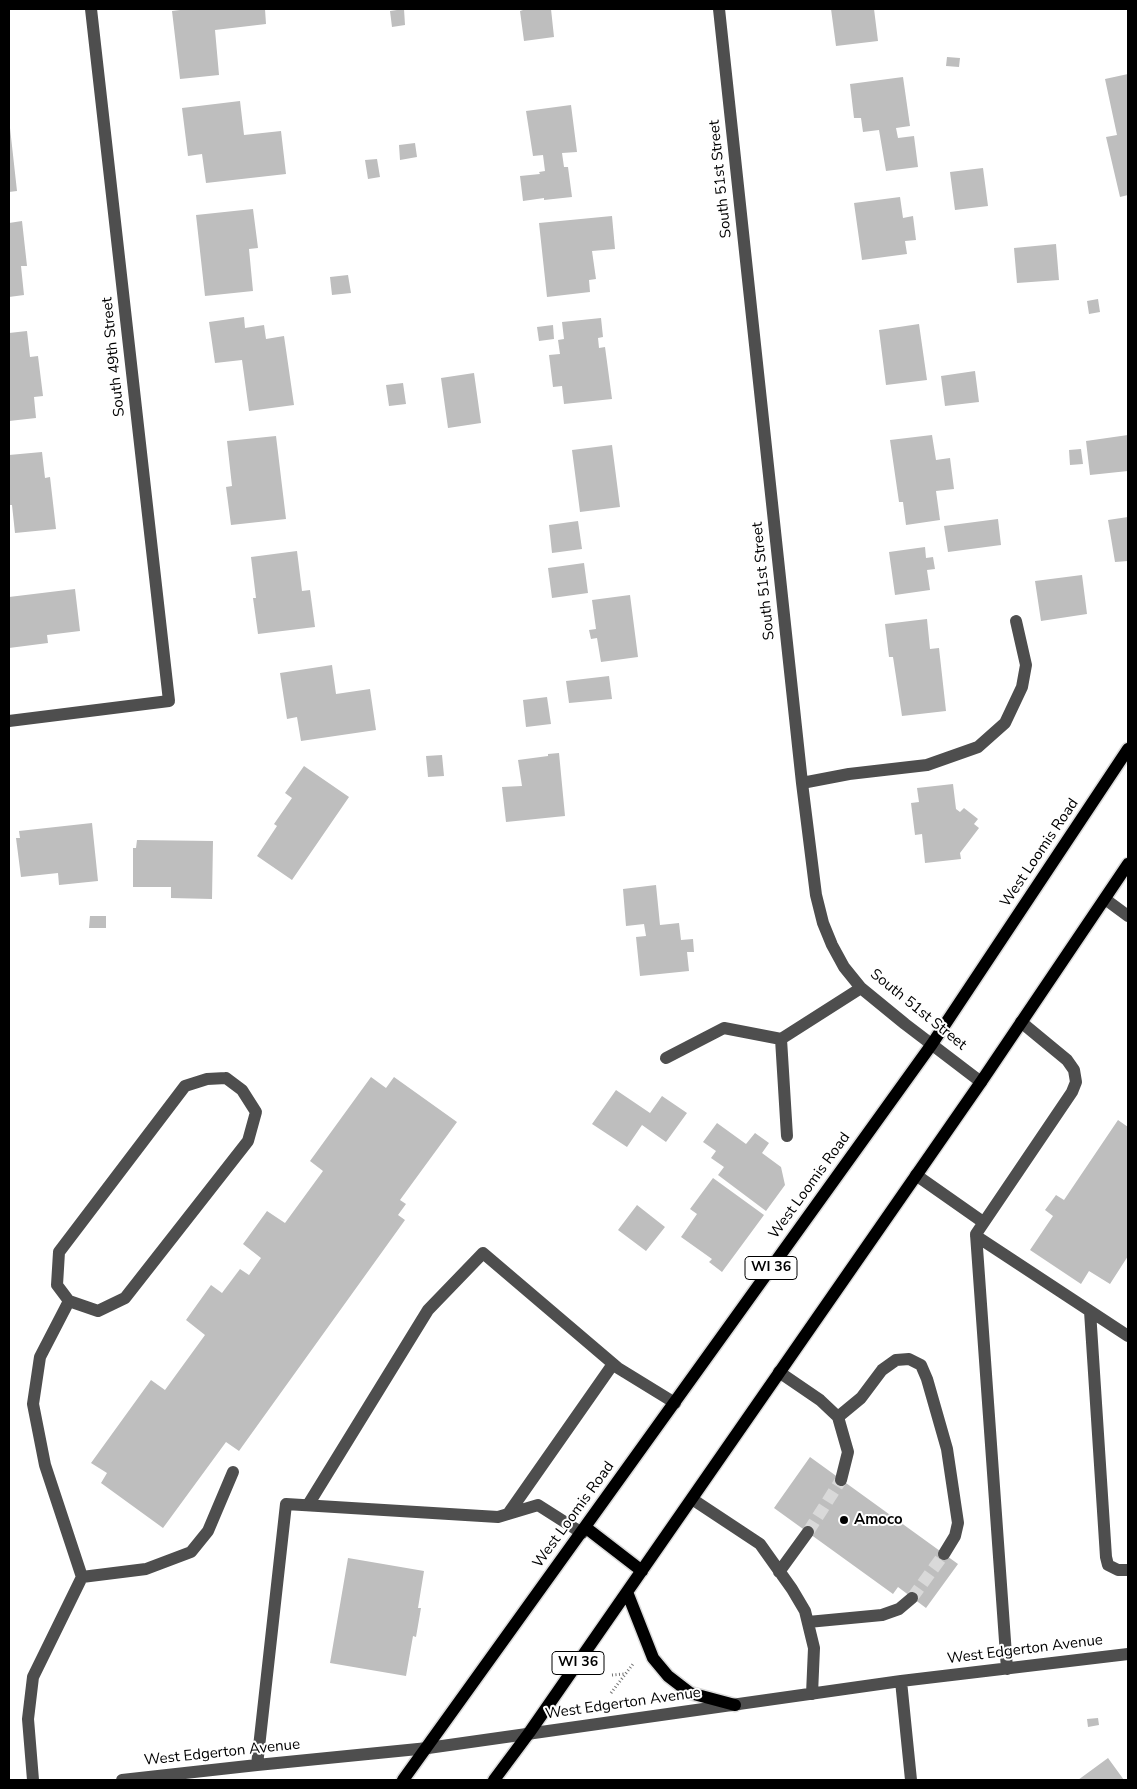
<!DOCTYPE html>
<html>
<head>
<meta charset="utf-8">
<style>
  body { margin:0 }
  #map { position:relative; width:1137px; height:1789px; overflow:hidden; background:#fff; font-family:"Nunito Sans",sans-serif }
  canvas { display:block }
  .frame { position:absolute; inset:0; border:10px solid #000; pointer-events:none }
</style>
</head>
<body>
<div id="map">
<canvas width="1137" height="1789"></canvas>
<div class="frame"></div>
</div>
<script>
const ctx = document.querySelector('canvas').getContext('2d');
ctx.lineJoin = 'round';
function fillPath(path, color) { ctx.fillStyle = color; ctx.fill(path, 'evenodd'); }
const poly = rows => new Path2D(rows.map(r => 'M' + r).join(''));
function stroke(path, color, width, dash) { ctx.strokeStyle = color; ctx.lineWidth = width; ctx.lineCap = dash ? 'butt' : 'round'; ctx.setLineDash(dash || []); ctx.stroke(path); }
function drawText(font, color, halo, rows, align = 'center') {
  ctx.font = font + ' "Nunito Sans",sans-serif'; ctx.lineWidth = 4; ctx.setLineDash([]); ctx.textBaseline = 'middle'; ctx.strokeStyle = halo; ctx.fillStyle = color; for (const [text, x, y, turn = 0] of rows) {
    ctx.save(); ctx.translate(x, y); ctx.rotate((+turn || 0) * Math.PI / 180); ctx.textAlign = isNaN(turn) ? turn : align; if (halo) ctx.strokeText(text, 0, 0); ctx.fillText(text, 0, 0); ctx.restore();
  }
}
const building = poly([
  [179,9,265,9,266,24,215,30,219,75,180,79,172,11,180,10],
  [404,9,405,25,392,27,390,11],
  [526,9,551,9,554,37,524,41,520,11],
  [831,9,874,9,878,41,836,46],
  [947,57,960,58,959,67,946,66],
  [1128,74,1128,195,1120,197,1106,137,1117,135,1105,79],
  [903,77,910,126,896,128,898,138,914,136,918,167,886,171,879,130,863,132,861,118,854,118,850,84],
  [240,101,244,135,281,131,286,174,206,183,202,154,188,156,182,108],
  [571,105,577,152,562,153,564,167,568,167,572,197,544,200,544,198,523,201,520,176,540,174,539,172,545,171,543,155,533,156,526,111],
  [10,128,17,191,9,192,9,129],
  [415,143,417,157,400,160,399,145],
  [377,159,380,177,368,179,365,160],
  [983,168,988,206,955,210,950,172],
  [900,197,903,218,913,216,916,240,905,241,907,254,862,260,854,203],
  [253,209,258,248,249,249,253,291,205,296,196,215],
  [612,216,615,249,592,251,596,279,589,280,590,292,547,297,539,223],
  [22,221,27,266,21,266,24,295,9,297,9,223],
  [1056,244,1059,280,1017,283,1014,248],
  [348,275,351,293,332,295,330,277],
  [1098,299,1100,312,1089,314,1087,301],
  [244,317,245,328,264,325,266,339,284,336,294,405,249,411,242,360,215,363,209,322],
  [601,318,603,337,598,338,599,348,605,347,612,399,564,404,562,386,553,387,549,355,560,354,558,340,564,339,562,322],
  [919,324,927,380,886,385,879,330],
  [553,325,554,339,539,341,537,327],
  [27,331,30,357,38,356,43,396,34,397,36,418,9,421,9,333],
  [975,371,979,402,945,406,941,376],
  [474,373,481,423,448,428,441,378],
  [403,383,406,404,389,406,386,385],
  [932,435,936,460,950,458,954,489,936,491,940,520,906,525,903,502,899,502,890,440],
  [1128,435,1128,471,1090,475,1086,441],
  [276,436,286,519,231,525,226,487,232,486,227,441],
  [612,445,620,507,580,512,572,450],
  [1081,449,1083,464,1070,465,1069,450],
  [42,452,45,478,50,477,56,529,15,533,12,505,9,505,9,455],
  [1128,517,1128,561,1115,562,1108,520],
  [998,519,1001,545,948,552,944,526],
  [578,521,582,549,552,553,549,525],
  [925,547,926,558,933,557,935,569,927,570,930,590,895,595,889,552],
  [297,551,302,591,310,590,315,627,258,634,253,598,256,598,251,557],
  [584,563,588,593,552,598,548,568],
  [1082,575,1087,614,1041,621,1035,581],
  [75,589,80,631,47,635,48,643,9,648,9,597],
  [630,595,638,657,601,662,597,638,591,639,589,630,596,629,592,600],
  [927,619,930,649,939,648,946,711,902,716,893,657,889,657,885,624],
  [332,665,336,694,370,689,376,730,301,741,297,717,287,719,280,673],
  [609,676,612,699,569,703,566,681],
  [547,697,551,724,526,727,523,700],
  [559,753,565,816,506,822,502,787,522,786,518,760,548,756,548,754],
  [442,755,444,776,428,777,426,756],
  [304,766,349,797,292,880,257,856,277,826,274,824,292,798,285,793],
  [953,784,956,809,960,812,964,808,978,819,974,824,979,828,960,853,961,859,925,863,922,834,915,835,911,803,919,802,917,788],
  [92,823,98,881,59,885,58,873,21,877,16,838,20,838,19,831],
  [137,840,213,841,212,899,171,898,171,887,133,887,133,848,136,848],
  [656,885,660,925,679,923,681,940,693,939,694,952,687,952,689,971,640,976,636,937,646,936,644,924,626,926,623,889],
  [90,916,106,916,106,928,89,928],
  [371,1077,386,1088,394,1077,457,1122,400,1200,406,1204,398,1215,405,1220,239,1451,226,1442,163,1528,101,1483,107,1473,91,1463,151,1380,165,1390,205,1335,186,1320,211,1285,222,1293,240,1269,249,1275,261,1258,243,1244,267,1211,285,1223,323,1171,310,1161],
  [616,1090,650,1113,662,1096,687,1113,666,1142,642,1125,627,1147,592,1124],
  [1118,1120,1128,1127,1128,1256,1110,1284,1089,1271,1081,1284,1030,1250,1053,1216,1045,1210,1056,1195,1064,1200],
  [717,1123,746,1144,755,1133,769,1143,762,1153,781,1167,785,1185,766,1211,718,1175,724,1167,711,1158,716,1151,703,1142],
  [713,1178,764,1215,722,1272,709,1262,712,1259,681,1237,697,1214,690,1209],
  [637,1205,665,1227,646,1251,618,1230],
  [810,1457,958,1564,926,1608,898,1587,893,1594,774,1508],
  [348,1558,424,1571,418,1608,421,1608,416,1637,413,1636,406,1676,330,1663],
  [1098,1718,1099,1725,1088,1727,1087,1719],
  [1108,1758,1124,1780,1078,1780]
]);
const minorTunnel = poly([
  [808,1532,841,1480],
  [912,1598,944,1554]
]);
const path = poly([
  [612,1675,624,1674],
  [611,1693,633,1664]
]);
const minor = poly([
  [719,9,802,783,816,895,823,923,832,945,844,967,861,988,905,1024,981,1082],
  [9,721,169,701,91,9],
  [802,783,849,774,927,765,978,747,1005,723,1022,687,1026,665,1016,621],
  [1105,899,1128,916],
  [666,1058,724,1028,781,1039],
  [226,1078,242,1090,256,1112,248,1141,125,1298,98,1311,69,1301,57,1285,59,1252,185,1086,207,1079,226,1078],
  [787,1136,781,1039,861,988],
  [916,1175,983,1222],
  [976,1236,1128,1336],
  [1090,1311,1106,1557,1108,1565,1118,1570,1128,1570],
  [779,1372,820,1400,838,1417,848,1452,841,1480],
  [838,1417,861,1398,882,1370,896,1360,909,1359,921,1365,927,1379,947,1449,958,1523,955,1536,944,1554],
  [692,1499,760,1544,792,1589,805,1611,814,1648,812,1694],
  [308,1505,428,1310,483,1253,618,1368,675,1403],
  [508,1514,613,1364],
  [779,1572,808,1532],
  [82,1577,146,1569,191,1552,208,1531,233,1472],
  [808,1622,882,1615,899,1609,912,1598],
  [1007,1669,976,1234,1072,1092,1076,1082,1074,1070,1067,1060,1021,1022],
  [901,1681,911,1780],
  [257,1765,286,1504,498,1517,538,1505,582,1533],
  [33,1780,28,1719,33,1677,82,1577,45,1465,33,1404,40,1357,69,1301],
  [122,1780,257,1765,428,1748,901,1681,1128,1654]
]);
const major = poly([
  [585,1527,642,1571],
  [627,1592,653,1658,668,1676,690,1693,735,1705],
  [403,1780,932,1044,1128,749],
  [494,1780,529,1733,981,1082,1128,864]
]);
const markers = [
  [844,1520,5,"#000"]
];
const shields = [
  [771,1268,52],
  [578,1663,52]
];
const shieldNames = [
  ["WI 36",771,1268],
  ["WI 36",578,1663]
];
const streetNames = [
  ["South 51st Street",721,179,-96],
  ["South 49th Street",114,357,-96],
  ["South 51st Street",764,581,-96],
  ["West Loomis Road",1040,853,-56],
  ["South 51st Street",918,1010,39],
  ["West Loomis Road",810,1186,-54],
  ["West Loomis Road",574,1515,-54],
  ["West Edgerton Avenue",1025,1650,-7],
  ["West Edgerton Avenue",623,1704,-8],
  ["West Edgerton Avenue",222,1753,-6]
];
const poiNames = [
  ["Amoco",854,1520]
];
fillPath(building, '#bebebe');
stroke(minorTunnel, '#d9d9d9', 12, [12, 6]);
stroke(major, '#dbdbdb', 15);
stroke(path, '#707070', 3, [1, 2.5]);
stroke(minor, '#4e4e4e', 12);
stroke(major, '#000', 12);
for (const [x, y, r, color] of markers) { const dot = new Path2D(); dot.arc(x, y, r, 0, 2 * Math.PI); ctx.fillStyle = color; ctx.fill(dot); stroke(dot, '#fff', 2); }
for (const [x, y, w] of shields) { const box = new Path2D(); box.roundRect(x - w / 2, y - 11.5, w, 23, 4); ctx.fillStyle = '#fff'; ctx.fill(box); stroke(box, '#000', 1); }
drawText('bold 14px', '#000', null, shieldNames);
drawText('15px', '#000', '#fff', streetNames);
drawText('bold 15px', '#000', '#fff', poiNames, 'left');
</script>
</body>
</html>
